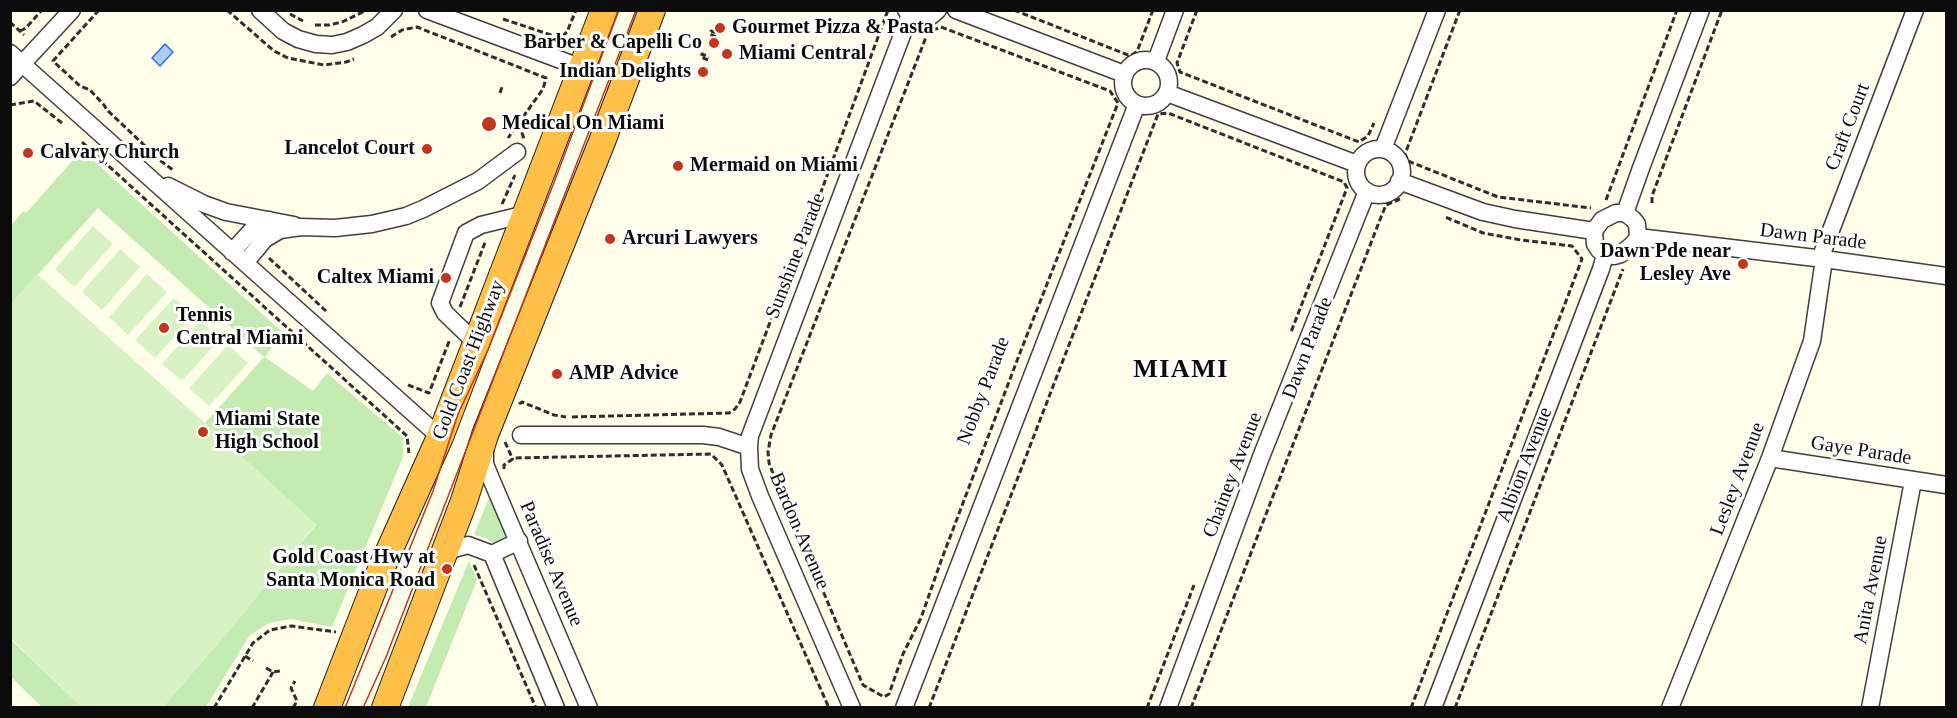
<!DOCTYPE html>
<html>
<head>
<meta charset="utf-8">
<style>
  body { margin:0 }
  #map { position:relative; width:1957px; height:718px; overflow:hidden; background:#ffffea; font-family:"Times New Roman",serif }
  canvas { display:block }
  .frame { position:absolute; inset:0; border:12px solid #0c0c0c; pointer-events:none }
</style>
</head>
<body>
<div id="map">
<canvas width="1957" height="718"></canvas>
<div class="frame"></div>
</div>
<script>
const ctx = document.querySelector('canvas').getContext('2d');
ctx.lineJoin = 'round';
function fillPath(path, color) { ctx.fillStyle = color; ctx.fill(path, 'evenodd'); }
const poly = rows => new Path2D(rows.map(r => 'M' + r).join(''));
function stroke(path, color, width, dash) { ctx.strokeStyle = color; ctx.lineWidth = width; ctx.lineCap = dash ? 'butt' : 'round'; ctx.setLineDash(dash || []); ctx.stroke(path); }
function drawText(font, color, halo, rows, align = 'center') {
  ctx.font = font + ' "Times New Roman",serif'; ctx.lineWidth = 6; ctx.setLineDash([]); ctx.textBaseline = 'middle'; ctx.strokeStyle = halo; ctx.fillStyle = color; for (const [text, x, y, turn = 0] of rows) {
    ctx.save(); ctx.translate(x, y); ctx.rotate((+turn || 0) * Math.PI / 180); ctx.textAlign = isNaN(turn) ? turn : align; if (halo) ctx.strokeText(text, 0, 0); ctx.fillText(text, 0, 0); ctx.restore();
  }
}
const green = poly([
  [82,150,282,332,265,357,313,391,327,373,403,438,403,457,332,627,291,619,269,623,250,635,206,707,163,707,226,634,316,525,205,423,264,357,98,208,11,304,11,226,23,211,26,213],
  [490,495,510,534,495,545,486,538,474,535],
  [469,561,477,580,426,707,408,707],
  [10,639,82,707,42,707,11,677]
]);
const pitch = poly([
  [93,226,113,244,74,287,55,269],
  [120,249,140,267,102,310,82,292],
  [37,274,205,423,316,524,226,635,163,707,82,707,11,639,11,304],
  [147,274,167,292,128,335,109,317],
  [174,298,194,315,155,358,135,340],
  [200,321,220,339,182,381,162,364],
  [228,345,248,363,209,406,189,388]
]);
const water = poly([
  [165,44,173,52,160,66,152,58,165,44]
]);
const path = poly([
  [99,10,53,61,80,86,90,90,104,105,107,110,161,161,173,170],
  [227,10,274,51,288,58,324,65,346,62,354,59],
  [1014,10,1128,55,1134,54,1138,49,1153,10],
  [1197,10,1177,63,1180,72,1359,142,1368,136,1374,123],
  [1460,10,1405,154,1408,161,1498,197,1591,208],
  [290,14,303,21],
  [503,19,560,38,567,32,576,10],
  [10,22,24,35],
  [315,25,329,25,342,22,367,10],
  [941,27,1110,91,1118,103,1018,358,941,561,921,618,903,654,889,694,884,697,863,685,774,476,769,463,768,452,771,435,928,32,941,27],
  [20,31,26,28,42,10],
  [391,37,402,30,417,27,546,78,543,89,508,138],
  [716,37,710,34,711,31,717,33],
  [708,60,701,57,702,54,709,57],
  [500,93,502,87],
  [10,105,34,101,62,123],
  [519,124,524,139],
  [82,142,407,436,409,453],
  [1606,200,1677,10],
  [1652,203,1652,196,1722,10],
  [502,204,515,175],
  [269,258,326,311],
  [460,307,486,240],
  [408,385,429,393,450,339],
  [519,404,522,402,554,415,566,417],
  [572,417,729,413,735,409,740,402,784,285,802,247,821,192,888,10],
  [505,442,513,460],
  [504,469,504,465,514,458,711,454,722,465,829,708],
  [474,565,536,708],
  [245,656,253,661],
  [266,668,273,672,280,671],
  [214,708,253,643,270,630,291,626,336,632],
  [252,708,273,672],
  [293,708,297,701,291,688,295,681],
  [929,708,1158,114,1168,113,1344,182,1347,188,1291,332],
  [1147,708,1194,585],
  [1191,708,1381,217,1386,205,1400,199],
  [1411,708,1582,259,1572,246,1521,240,1483,233,1445,217],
  [1455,708,1623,269]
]);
const minor = poly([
  [260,10,283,31,298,39,316,44,332,45,347,42,363,35,377,27,394,10],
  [427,10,582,68],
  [906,10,910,14,923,17,931,16,938,10],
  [956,10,1124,74],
  [10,53,440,437],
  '1123 83a23 23 0 1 1 46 0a23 23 0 1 1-46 0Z',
  [1156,61,1175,10],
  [10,77,72,10],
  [1167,93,1357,164],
  [1383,149,1437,10],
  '1356 172a23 23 0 1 1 46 0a23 23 0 1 1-46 0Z',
  [1399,181,1483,212,1515,219,1594,231],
  [168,186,204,204,226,212,294,225],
  [1616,213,1625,213,1633,219,1637,224,1638,237,1633,244,1621,254,1614,256,1605,255,1599,250,1595,244,1594,231,1602,220,1616,213],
  [1625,213,1641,168,1701,10],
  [1638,237,1824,259,1946,276],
  [232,252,253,229,269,220],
  [1820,259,1915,10],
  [245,263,265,239,280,230,301,227,335,228,372,224,406,216,423,209,478,181,517,152],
  [476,343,445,313,440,303,466,233,481,225,526,214],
  [521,435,703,435,719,437,749,447,750,469,760,496,852,708],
  [485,447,485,464,492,481,589,708],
  [749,447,750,436,910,14],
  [1770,458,1946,485],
  [443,552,468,545,492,554,556,708],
  [492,554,519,541],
  [904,708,1137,104],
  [1168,708,1261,457,1367,191],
  [1433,708,1601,269,1605,255],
  [1670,708,1770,458,1812,341,1824,259],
  [1870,708,1913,481]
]);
const highway = poly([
  [327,708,381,569,440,437,604,10],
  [385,708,464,501,485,435,603,139,652,10]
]);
const tram = poly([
  [345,708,433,491,458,414,488,350,555,180,619,10],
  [363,708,386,657,636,10]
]);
const markers = [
  [720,28,6,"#c4351b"],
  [714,43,6,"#c4351b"],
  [727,54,6,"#c4351b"],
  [703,72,6,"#c4351b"],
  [489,124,8,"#c4351b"],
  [427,149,6,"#c4351b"],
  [28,153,6,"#c4351b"],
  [678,166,6,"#c4351b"],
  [610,239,6,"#c4351b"],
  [1743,264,6,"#c4351b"],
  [446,278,6,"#c4351b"],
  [164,328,6,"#c4351b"],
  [557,374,6,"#c4351b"],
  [203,432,6,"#c4351b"],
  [447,569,6,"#c4351b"]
];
const poiNames = [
  ["Gourmet Pizza & Pasta",732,28],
  ["Barber & Capelli Co",702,43,"right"],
  ["Miami Central",739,54],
  ["Indian Delights",691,72,"right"],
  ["Medical On Miami",502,124],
  ["Lancelot Court",415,149,"right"],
  ["Calvary Church",40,153],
  ["Mermaid on Miami",690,166],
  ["Arcuri Lawyers",622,239],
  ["Dawn Pde near",1731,252,"right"],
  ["Lesley Ave",1731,275,"right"],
  ["Caltex Miami",434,278,"right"],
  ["Tennis",176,316],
  ["Central Miami",176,339],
  ["AMP Advice",569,374],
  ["Miami State",215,420],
  ["High School",215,443],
  ["Gold Coast Hwy at",435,558,"right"],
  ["Santa Monica Road",435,581,"right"]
];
const streetNames = [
  ["Craft Court",1848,127,-69],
  ["Dawn Parade",1813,237,7],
  ["Sunshine Parade",796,256,-69],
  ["Dawn Parade",1308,348,-69],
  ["Gold Coast Highway",469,360,-69],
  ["Nobby Parade",984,391,-69],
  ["Gaye Parade",1861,451,9],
  ["Albion Avenue",1525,465,-69],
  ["Chainey Avenue",1233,475,-69],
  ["Lesley Avenue",1738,479,-69],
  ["Bardon Avenue",799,531,67],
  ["Paradise Avenue",551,564,67],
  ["Anita Avenue",1871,590,-79]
];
const districtNames = [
  ["MIAMI",1181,370]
];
fillPath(green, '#c4ecb2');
fillPath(pitch, '#d9f2c4');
fillPath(water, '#abcdfa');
stroke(water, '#2d71d6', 1.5);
stroke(minor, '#3f3f3f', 19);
stroke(highway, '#1d1d1d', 28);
stroke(path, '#2e2e2e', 3, [6, 3]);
stroke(minor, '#fff', 16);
stroke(highway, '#fec049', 26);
stroke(tram, '#c4351b', 1.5);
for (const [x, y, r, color] of markers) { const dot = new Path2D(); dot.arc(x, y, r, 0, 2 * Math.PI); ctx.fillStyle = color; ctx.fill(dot); stroke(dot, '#fff', 2); }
drawText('bold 20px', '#0c0c0c', '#fff', poiNames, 'left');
drawText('20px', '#0c0c0c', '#fff', streetNames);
ctx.letterSpacing = '1.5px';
drawText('bold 26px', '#0c0c0c', '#fff', districtNames);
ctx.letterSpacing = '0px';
</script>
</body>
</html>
